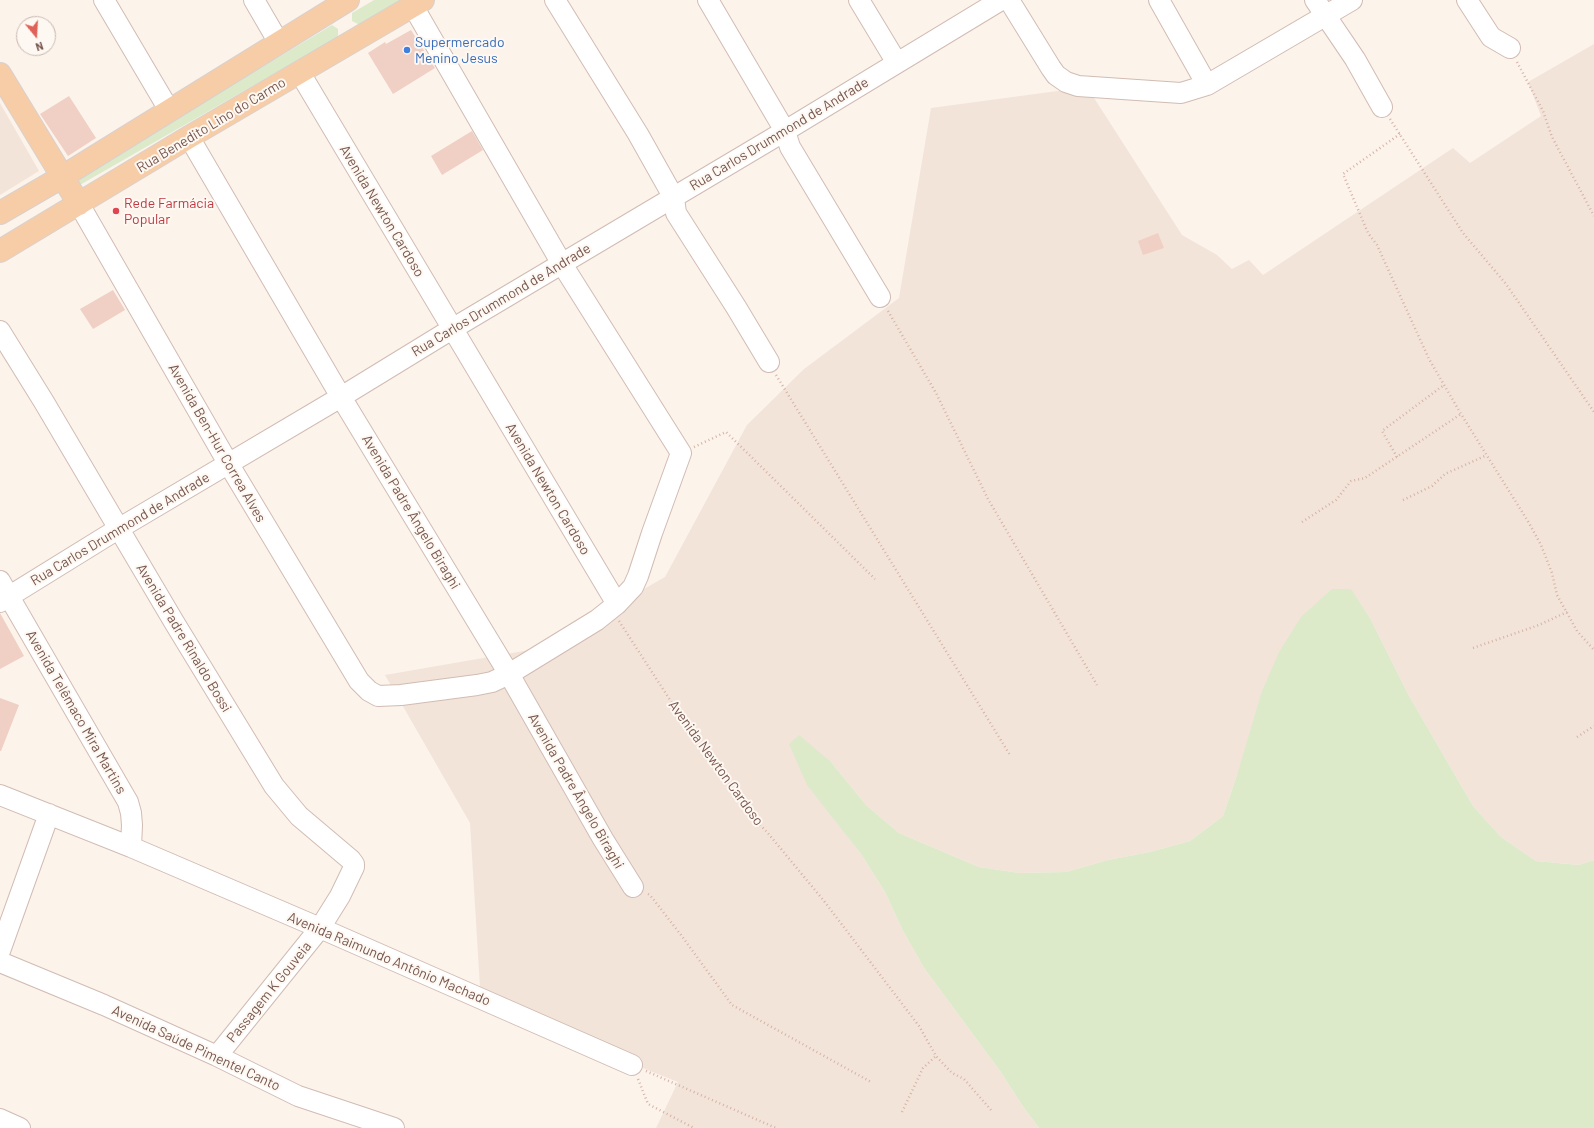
<!DOCTYPE html>
<html>
<head>
<meta charset="utf-8">
<style>
  body { margin:0 }
  #map { position:relative; width:1594px; height:1128px; overflow:hidden; background:#fcf3eb; font-family:Barlow,sans-serif }
  canvas { display:block }
  .north { position:absolute; left:16px; top:16px; width:40px; height:40px; box-sizing:border-box; background:#fef8f2; border:1px solid #c8b8b1; border-radius:50%; rotate:162deg; font-size:11px; font-weight:700; line-height:16px; text-align:center; color:#77574f }
  .north::after { content:''; display:block; margin:auto; width:14px; height:18px; background:#df6157; clip-path:polygon(50% 0,100% 100%,50% 72%,0 100%) }
</style>
</head>
<body>
<div id="map">
<canvas width="1594" height="1128"></canvas>
<div class="north">N</div>
</div>
<script>
const ctx = document.querySelector('canvas').getContext('2d');
ctx.lineJoin = 'round';
function fillPath(path, color) { ctx.fillStyle = color; ctx.fill(path, 'evenodd'); }
const poly = rows => new Path2D(rows.map(r => 'M' + r).join(''));
function stroke(path, color, width, dash) { ctx.strokeStyle = color; ctx.lineWidth = width; ctx.lineCap = dash ? 'butt' : 'round'; ctx.setLineDash(dash || []); ctx.stroke(path); }
function drawText(font, color, halo, rows, align = 'center') {
  ctx.font = font + ' Barlow,sans-serif'; ctx.lineWidth = 4; ctx.setLineDash([]); ctx.textBaseline = 'middle'; ctx.strokeStyle = halo; ctx.fillStyle = color; for (const [text, x, y, turn = 0] of rows) {
    ctx.save(); ctx.translate(x, y); ctx.rotate((+turn || 0) * Math.PI / 180); ctx.textAlign = isNaN(turn) ? turn : align; if (halo) ctx.strokeText(text, 0, 0); ctx.fillText(text, 0, 0); ctx.restore();
  }
}
const residential = poly([
  [1594,44,1594,860,1579,865,1536,861,1501,837,1473,806,1408,694,1370,618,1350,589,1237,775,1223,816,1190,841,1150,852,1108,860,1066,872,1020,873,979,867,899,833,866,805,831,762,835,819,861,854,885,892,903,931,924,968,1000,1071,1024,1108,1039,1128,656,1128,678,1082,481,1004,470,823,385,675,541,648,665,577,747,425,804,369,899,298,931,108,1087,87,1182,235,1217,255,1232,269,1249,260,1263,275,1453,148,1470,163,1541,116,1528,82],
  [0,103,39,171,0,195]
]);
const green = poly([
  [374,0,401,0,360,25,352,21,352,13],
  [332,25,338,29,338,37,78,186,76,178],
  [1332,589,1351,589,1370,618,1408,694,1473,806,1501,837,1536,861,1579,865,1594,860,1594,1128,1039,1128,1024,1108,1000,1071,924,968,903,931,885,892,861,854,807,785,789,744,799,735,831,762,866,805,899,833,979,867,1020,873,1066,872,1108,860,1150,852,1190,841,1223,816,1237,775,1262,691,1279,652,1301,617]
]);
const building = poly([
  [411,30,435,68,393,94,368,53,385,42,386,44],
  [69,96,96,138,68,156,40,114],
  [472,131,483,150,442,175,431,156],
  [1158,233,1164,248,1143,255,1138,241],
  [113,290,125,310,93,329,80,309],
  [0,613,24,656,0,669],
  [0,698,19,705,1,751,0,751]
]);
const path = poly([
  [1517,62,1543,111,1552,137,1594,216],
  [1390,119,1463,233,1506,284,1594,412],
  [1400,134,1343,174,1368,233,1377,245,1429,359,1461,414,1529,523,1541,545,1552,573,1557,595,1577,631,1594,650],
  [888,311,936,393,988,499,1097,685],
  [776,375,1010,755],
  [694,447,726,432,875,579],
  [1397,457,1382,431,1444,385],
  [1403,500,1432,486,1445,474,1487,455],
  [1302,522,1336,500,1351,481,1365,478,1461,414],
  [619,621,672,703,754,819,767,832,824,901,919,1026,936,1056,952,1073,964,1079,991,1110],
  [1473,648,1539,625,1567,612],
  [1577,737,1594,726],
  [648,894,650,895,681,935,732,1005,871,1082],
  [646,1071,776,1128],
  [638,1079,648,1104,694,1128],
  [902,1112,923,1068,936,1056]
]);
const minor = poly([
  [104,0,169,110],
  [254,0,279,43],
  [555,0,638,134,674,198,676,213,736,307,769,362],
  [708,0,785,131,790,147,880,297],
  [859,0,897,63],
  [1009,0,1051,68,1056,75,1066,82,1078,86,1181,93,1207,85,1352,0],
  [1159,0,1207,85],
  [1315,0,1355,59,1382,107],
  [1467,0,1491,37,1510,48],
  [300,73,617,604],
  [189,137,341,397,509,674,603,839,633,887],
  [79,204,228,463,359,681,369,691,378,696,401,695,477,685,492,682,509,674,597,620,617,604,633,587,638,576,652,533,681,453,562,264,413,6],
  [0,331,44,402,174,622,274,786,299,816,351,860,354,864,354,867,340,896,320,928,217,1056],
  [0,581,128,802,131,813,132,825,131,847],
  [0,602,118,529,341,397,452,329,785,131,1001,0],
  [0,795,131,847,320,928,632,1065],
  [0,951,49,814],
  [0,962,104,1005,217,1056,298,1096,394,1128],
  [0,1119,20,1128]
]);
const major = poly([
  [0,74,79,204],
  [0,213,62,177,348,0],
  [0,251,189,137,423,0]
]);
const markers = [
  [407,50,4,"#3f7fe0"],
  [116,211,4,"#e0444e"]
];
const shopNames = [
  ["Supermercado",415,42],
  ["Menino Jesus",415,58]
];
const streetNames = [
  ["Rua Benedito Lino do Carmo",211,125,-31],
  ["Rua Carlos Drummond de Andrade",779,134,-31],
  ["Avenida Newton Cardoso",382,211,59],
  ["Rua Carlos Drummond de Andrade",501,300,-31],
  ["Avenida Ben-Hur Correa Alves",217,443,60],
  ["Avenida Newton Cardoso",548,489,59],
  ["Avenida Padre Ângelo Biraghi",411,512,59],
  ["Rua Carlos Drummond de Andrade",120,529,-31],
  ["Avenida Padre Rinaldo Bossi",184,638,59],
  ["Avenida Telêmaco Mira Martins",76,712,60],
  ["Avenida Newton Cardoso",716,763,54],
  ["Avenida Padre Ângelo Biraghi",576,791,60],
  ["Avenida Raimundo Antônio Machado",389,959,23],
  ["Passagem K Gouveia",269,992,-51],
  ["Avenida Saúde Pimentel Canto",196,1048,25]
];
const healthNames = [
  ["Rede Farmácia",124,203],
  ["Popular",124,219]
];
fillPath(residential, '#f3e4da');
fillPath(green, '#dceaca');
fillPath(building, '#f0cfc4');
stroke(minor, '#d1bcb3', 22);
stroke(major, '#d9d0ce', 24);
stroke(path, '#d6b2a6', 2.5, [1, 3]);
stroke(minor, '#fff', 20);
stroke(major, '#f7cda8', 22);
for (const [x, y, r, color] of markers) { const dot = new Path2D(); dot.arc(x, y, r, 0, 2 * Math.PI); ctx.fillStyle = color; ctx.fill(dot); stroke(dot, '#fef8f2', 1.5); }
drawText('14px', '#366cbe', '#fef8f2', shopNames, 'left');
drawText('14px', '#77574f', '#fef8f2', streetNames);
drawText('14px', '#be3a42', '#fef8f2', healthNames, 'left');
</script>
</body>
</html>
